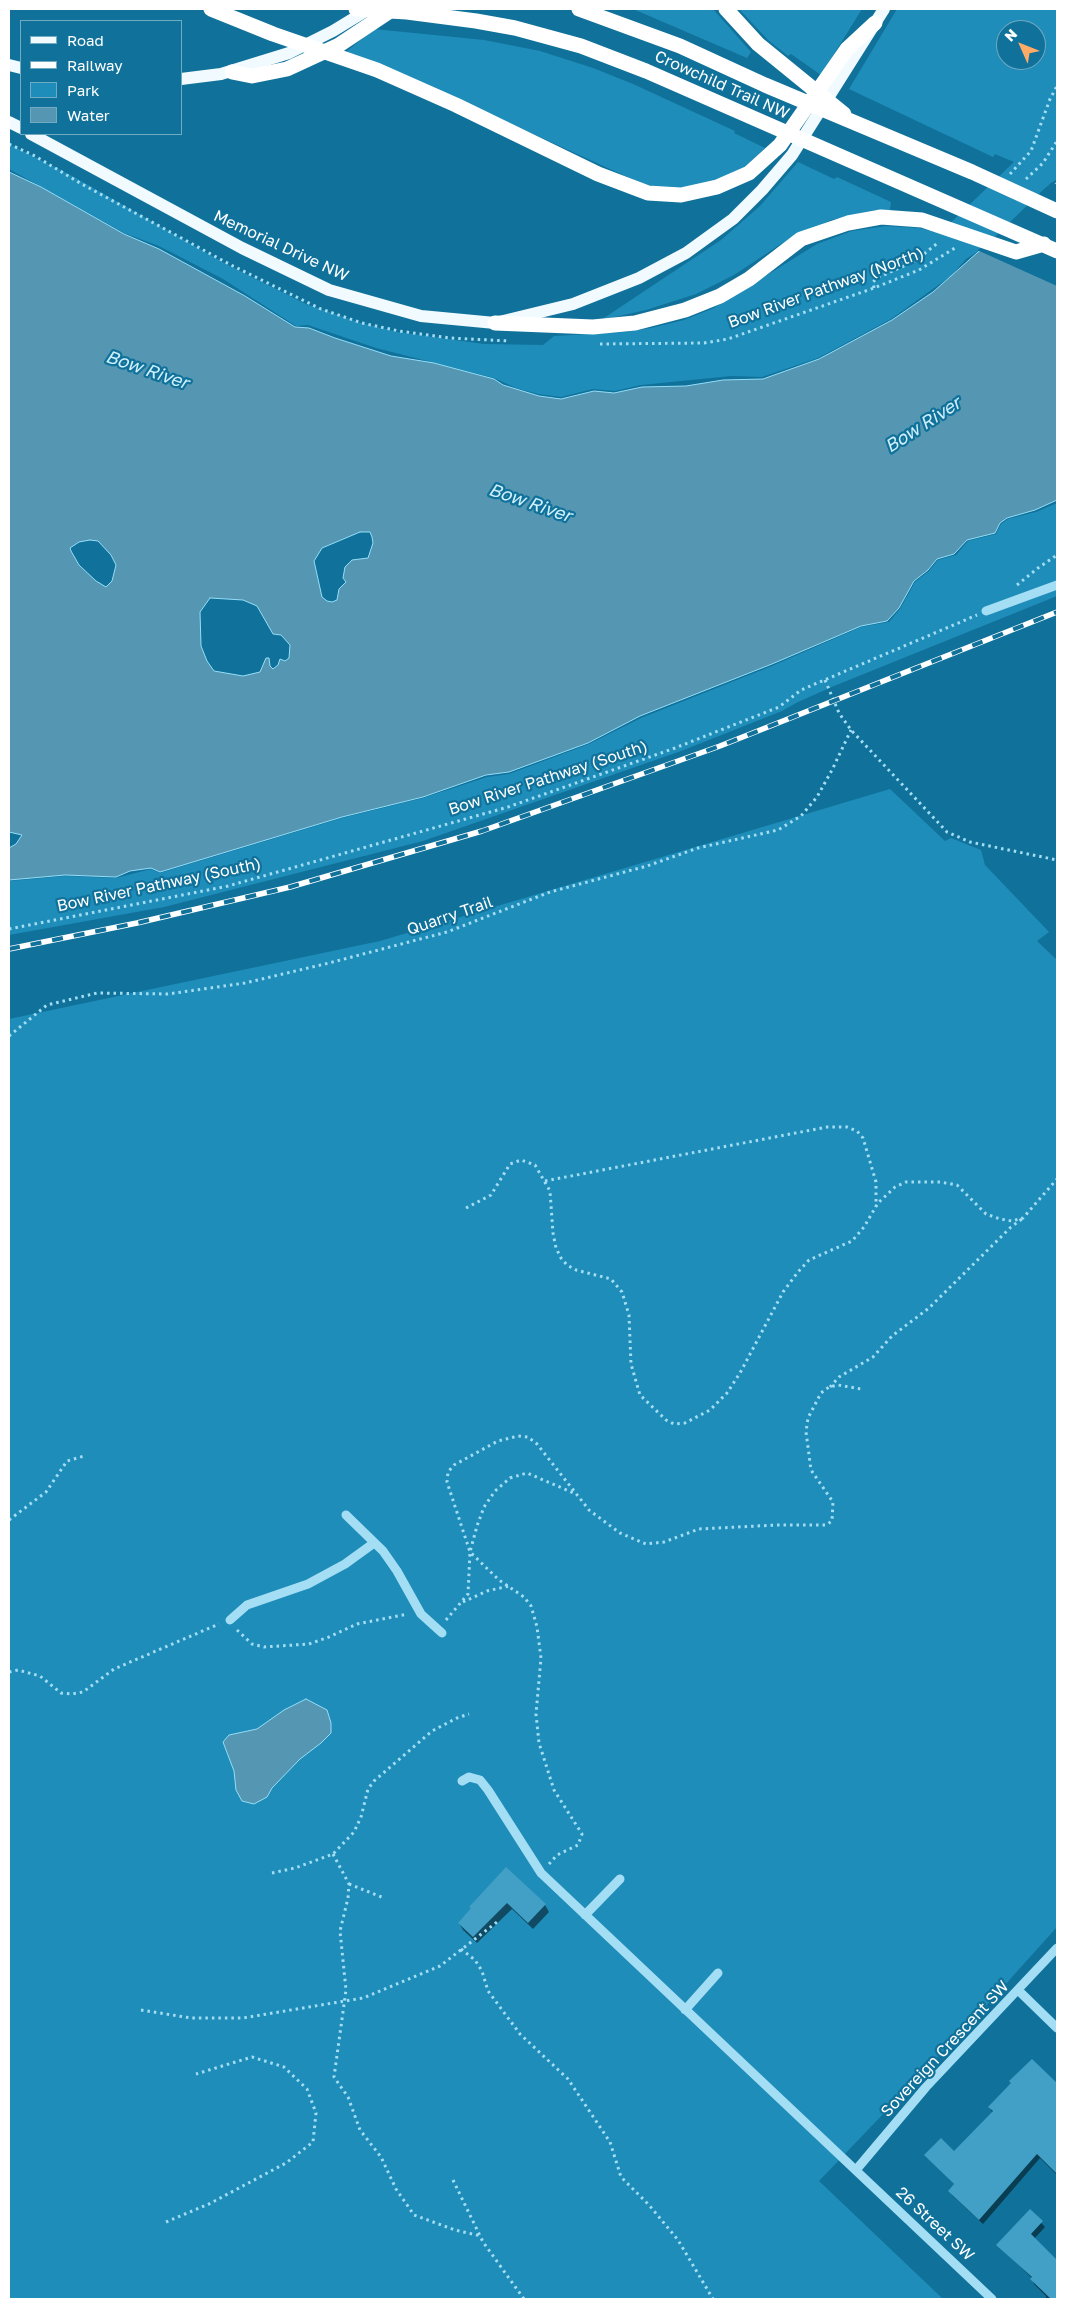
<!DOCTYPE html>
<html>
<head>
<meta charset="utf-8">
<style>
  body { margin:0 }
  #map { position:relative; width:1066px; height:2308px; overflow:hidden; background:#10729b; font-family:"Golos Text",sans-serif }
  canvas { display:block }
  .frame { position:absolute; inset:0; border:10px solid #fff; pointer-events:none }
  .legend { position:absolute; left:20px; top:20px; width:162px; height:115px; box-sizing:border-box; background:#10729b; border:1px solid #70aac3; margin:0; padding:6px 9px; list-style:none; font-size:15px; color:#fff }
  .legend li { display:flex; align-items:center; gap:10px; height:25px }
  .legend b { width:25px; border:1px solid #70aac3 }
  .north { position:absolute; left:996px; top:20px; width:50px; height:50px; box-sizing:border-box; background:#10729b; border:1px solid #70aac3; border-radius:50%; rotate:314deg; font-size:14px; font-weight:700; line-height:20px; text-align:center; color:#fff }
  .north::after { content:''; display:block; margin:auto; width:18px; height:22px; background:#ffab67; clip-path:polygon(50% 0,100% 100%,50% 72%,0 100%) }
</style>
</head>
<body>
<div id="map">
<canvas width="1066" height="2308"></canvas>
<div class="frame"></div>
<ul class="legend">
<li><b style="height:6px;background:#f1faff"></b>Road</li>
<li><b style="height:6px;background:#fff"></b>Railway</li>
<li><b style="height:14px;background:#1f8db9"></b>Park</li>
<li><b style="height:14px;background:#5597b3"></b>Water</li>
</ul>
<div class="north">N</div>
</div>
<script>
const ctx = document.querySelector('canvas').getContext('2d');
ctx.lineJoin = 'round';
function fillPath(path, color) { ctx.fillStyle = color; ctx.fill(path, 'evenodd'); }
const poly = rows => new Path2D(rows.map(r => 'M' + r).join(''));
function stroke(path, color, width, dash) { ctx.strokeStyle = color; ctx.lineWidth = width; ctx.lineCap = dash ? 'butt' : 'round'; ctx.setLineDash(dash || []); ctx.stroke(path); }
function drawText(font, color, halo, rows, align = 'center') {
  ctx.font = font + ' "Golos Text",sans-serif'; ctx.lineWidth = 4.5; ctx.setLineDash([]); ctx.textBaseline = 'middle'; ctx.strokeStyle = halo; ctx.fillStyle = color; for (const [text, x, y, turn = 0] of rows) {
    ctx.save(); ctx.translate(x, y); ctx.rotate((+turn || 0) * Math.PI / 180); ctx.textAlign = isNaN(turn) ? turn : align; if (halo) ctx.strokeText(text, 0, 0); ctx.fillText(text, 0, 0); ctx.restore();
  }
}
const green = poly([
  [633,9,713,9,751,52,747,58],
  [739,9,862,9,821,75,791,54,788,56,768,40],
  [897,9,1057,9,1057,179,1044,189,986,246,966,259,951,276,891,319,818,358,762,377,731,376,641,385,615,391,593,389,561,397,538,394,516,388,494,378,376,348,308,325,296,326,223,279,159,246,124,233,9,169,9,144,74,177,226,264,306,304,361,323,397,332,484,344,543,345,554,336,625,332,651,328,684,320,714,308,817,244,852,231,886,226,919,228,940,233,1014,162,995,154,993,157,849,89],
  [1006,30,1036,30,1036,60,1006,60],
  [374,29,484,40,540,51,593,68,633,84,735,131,734,133,765,148,743,168,724,178,687,188,645,185,419,82,346,52],
  [798,162,834,179,837,177,891,202,890,210,874,210,831,220,781,244,734,275,696,294,646,310,601,320,721,240,760,206],
  [1057,503,1057,596,834,686,798,702,782,711,681,751,423,841,164,907,9,935,9,881,65,876,116,878,151,869,160,873,342,818,423,798,487,777,509,774,589,744,641,718,772,666,861,627,889,622,900,609,915,582,929,571,938,560,956,555,968,541,996,534,1001,524,1008,519,1036,512],
  [890,789,945,841,951,838,981,850,985,865,1049,932,1037,941,1057,960,1057,1927,976,2017,819,2181,943,2299,9,2299,9,1019,380,941]
]);
const water = poly([
  [9,172,41,187,124,234,159,249,245,296,295,327,309,328,335,338,391,356,434,363,494,379,503,385,539,396,561,399,594,391,614,393,642,387,686,386,723,380,763,379,819,359,892,320,933,292,1057,182,1057,500,1035,510,1007,518,1000,523,995,533,967,540,954,554,937,559,928,570,914,581,899,608,887,621,861,626,772,664,640,716,588,743,509,772,486,775,423,797,342,817,160,872,151,868,130,871,116,877,65,875,9,880,9,848,16,844,22,835,9,832,9,172],
  [360,532,370,532,372,537,373,543,368,558,352,560,345,567,343,578,346,582,339,589,337,600,332,602,327,601,322,597,314,561,322,548,360,532],
  [90,540,98,541,111,555,116,565,112,581,106,587,96,581,79,565,71,551,70,548,79,542,90,540],
  [210,598,243,600,257,606,273,634,281,635,290,645,289,658,285,661,280,659,278,665,273,669,270,666,269,658,266,658,260,672,243,676,214,671,207,661,201,646,200,612,210,598],
  [306,1699,327,1710,331,1723,331,1733,321,1743,300,1759,272,1788,267,1797,254,1804,242,1801,236,1790,234,1771,223,1742,229,1735,257,1729,284,1710,306,1699]
]);
const pier = poly([
  [1052,182,1057,185,1057,286,977,250,986,245]
]);
const shadow = poly([
  [506,1869,545,1905,549,1912,533,1929,512,1909,477,1943,463,1930,459,1923],
  [1056,2083,1057,2175,1040,2158,983,2224,953,2196,950,2191,955,2185,926,2156,954,2153,993,2113,989,2107],
  [1030,2211,1045,2227,1034,2239,1057,2262,1057,2299,1046,2299,1046,2296,1034,2284,1032,2278,998,2245]
]);
const building = poly([
  [506,1867,546,1904,528,1923,507,1903,473,1937,458,1923,471,1908,469,1907],
  [1032,2059,1057,2083,1057,2174,1037,2154,979,2220,948,2191,954,2184,924,2155,941,2138,954,2151,993,2111,988,2107,1011,2083,1009,2081],
  [1030,2209,1043,2221,1031,2234,1057,2260,1057,2299,1051,2299,1030,2279,1032,2277,996,2245]
]);
const path = poly([
  [9,144,35,156,80,183,231,265,321,309,362,323,399,331,450,338,509,341],
  [1010,174,1031,151,1050,99,1057,86],
  [1026,179,1043,163,1057,141],
  [874,288,873,282,877,278,915,261,939,242],
  [600,344,704,343,728,339,874,288,919,270,955,248],
  [1017,585,1038,568,1057,555],
  [825,680,839,713,851,730,947,832,970,842,1057,860],
  [9,929,228,886,508,807,675,748,779,707,801,690,977,615],
  [9,1036,47,1005,97,993,168,994,245,983,329,963,447,932,550,892,647,866,698,848,778,830,801,816,817,797,832,770,851,730],
  [545,1181,827,1127,847,1127,857,1131,863,1138,876,1182,876,1207],
  [466,1208,491,1195,510,1164,521,1160,535,1165,550,1191,553,1233,556,1248,561,1258,567,1265,576,1270,611,1279,622,1292,629,1315,631,1364,640,1395,666,1420,674,1424,685,1423,710,1410,727,1393,740,1373,783,1292,798,1272,809,1260,852,1241,864,1227,878,1203,895,1187,906,1182,940,1182,957,1185,986,1214,1000,1219,1012,1221,1023,1218,1057,1179],
  [830,1387,839,1377,873,1357,892,1336,929,1308,1011,1227,1022,1219],
  [9,1520,46,1492,67,1461,84,1456],
  [463,1602,487,1591,509,1586],
  [446,1620,468,1594,470,1552,477,1526,484,1507,495,1491,510,1478,527,1473,576,1494],
  [237,1630,252,1644,264,1647,309,1644,329,1637,357,1624,408,1614],
  [9,1672,18,1670,40,1676,61,1693,72,1694,83,1692,114,1669,219,1624],
  [333,1854,349,1884,348,1898,340,1931,346,1990,334,2077,348,2097,360,2130,381,2157,396,2189,414,2215,455,2230,481,2236],
  [549,1864,557,1855,578,1845,582,1834,554,1790,539,1743,536,1714,541,1658,537,1627,531,1606,524,1597,499,1580,470,1552,447,1482,448,1472,454,1465,498,1441,518,1436,528,1437,537,1444,589,1510,620,1533,646,1544,664,1542,699,1529,777,1525,826,1525,832,1521,833,1502,811,1470,806,1432,808,1418,821,1393,829,1387,838,1385,861,1389],
  [272,1873,295,1868,333,1854,354,1832,361,1817,368,1789,374,1781,432,1731,457,1718,469,1714],
  [349,1884,384,1898],
  [461,1949,475,1960,482,1971,488,1991,520,2034,568,2079,610,2142,621,2177,649,2205,678,2240,713,2299],
  [141,2010,191,2018,243,2018,363,1998,440,1966,497,1922],
  [453,2180,483,2242,524,2299],
  [166,2222,209,2204,286,2163,313,2142,316,2113,307,2089,284,2067,252,2057,196,2074]
]);
const minor = poly([
  [986,611,1057,585],
  [346,1515,383,1551,397,1571,421,1614,442,1633],
  [230,1620,247,1605,308,1584,345,1564,374,1543],
  [462,1781,469,1777,480,1780,488,1790,541,1873,992,2299],
  [585,1915,620,1879],
  [1019,1991,1057,2028],
  [685,2010,718,1973],
  [856,2170,926,2087,1057,1948]
]);
const major = poly([
  [9,65,21,68],
  [181,79,221,74,289,53,333,31,369,9],
  [9,122,21,128],
  [31,134,242,248,329,290,421,316,495,323,573,304,639,278,686,253,733,219,762,190,792,155,884,9]
]);
const highway = poly([
  [211,9,273,34,377,70,456,105,598,174,648,193,681,195,717,187,749,173,780,145,847,49,875,23],
  [356,9,407,12,476,21,515,28,581,46,646,71,1057,251],
  [579,9,680,46,765,85,972,172,1057,211],
  [726,9,758,44,844,114],
  [232,72,252,76,287,69,339,45,393,9],
  [495,323,593,327,635,323,685,310,720,296,749,279,801,239,848,223,881,217,922,220,1016,252,1044,244]
]);
const rail = poly([
  [9,949,137,923,290,887,482,831,720,746,1057,612]
]);
const streetNames = [
  ["Crowchild Trail NW",722,85,24],
  ["Memorial Drive NW",281,246,25],
  ["Bow River Pathway (North)",826,288,-20],
  ["Bow River Pathway (South)",548,778,-18],
  ["Bow River Pathway (South)",159,885,-12],
  ["Quarry Trail",450,916,-19],
  ["Sovereign Crescent SW",945,2049,-47],
  ["26 Street SW",935,2224,43]
];
const waterNames = [
  ["Bow River",147,370,19],
  ["Bow River",923,425,-33],
  ["Bow River",530,503,19]
];
fillPath(green, '#1f8db9');
fillPath(water, '#5597b3');
stroke(water, '#95ddf8', 1);
fillPath(pier, '#10729b');
fillPath(shadow, '#0007');
fillPath(building, '#429fc5');
stroke(path, '#a4def5', 3, [2.5, 4]);
stroke(minor, '#a4def5', 9);
stroke(major, '#f1faff', 12);
stroke(highway, '#fff', 15);
stroke(rail, '#fff', 5.5);
stroke(rail, '#10729b', 4, [11]);
drawText('16px', '#fff', '#10729b', streetNames);
drawText('italic 18px', '#d0f0fd', '#10729b', waterNames);
</script>
</body>
</html>
